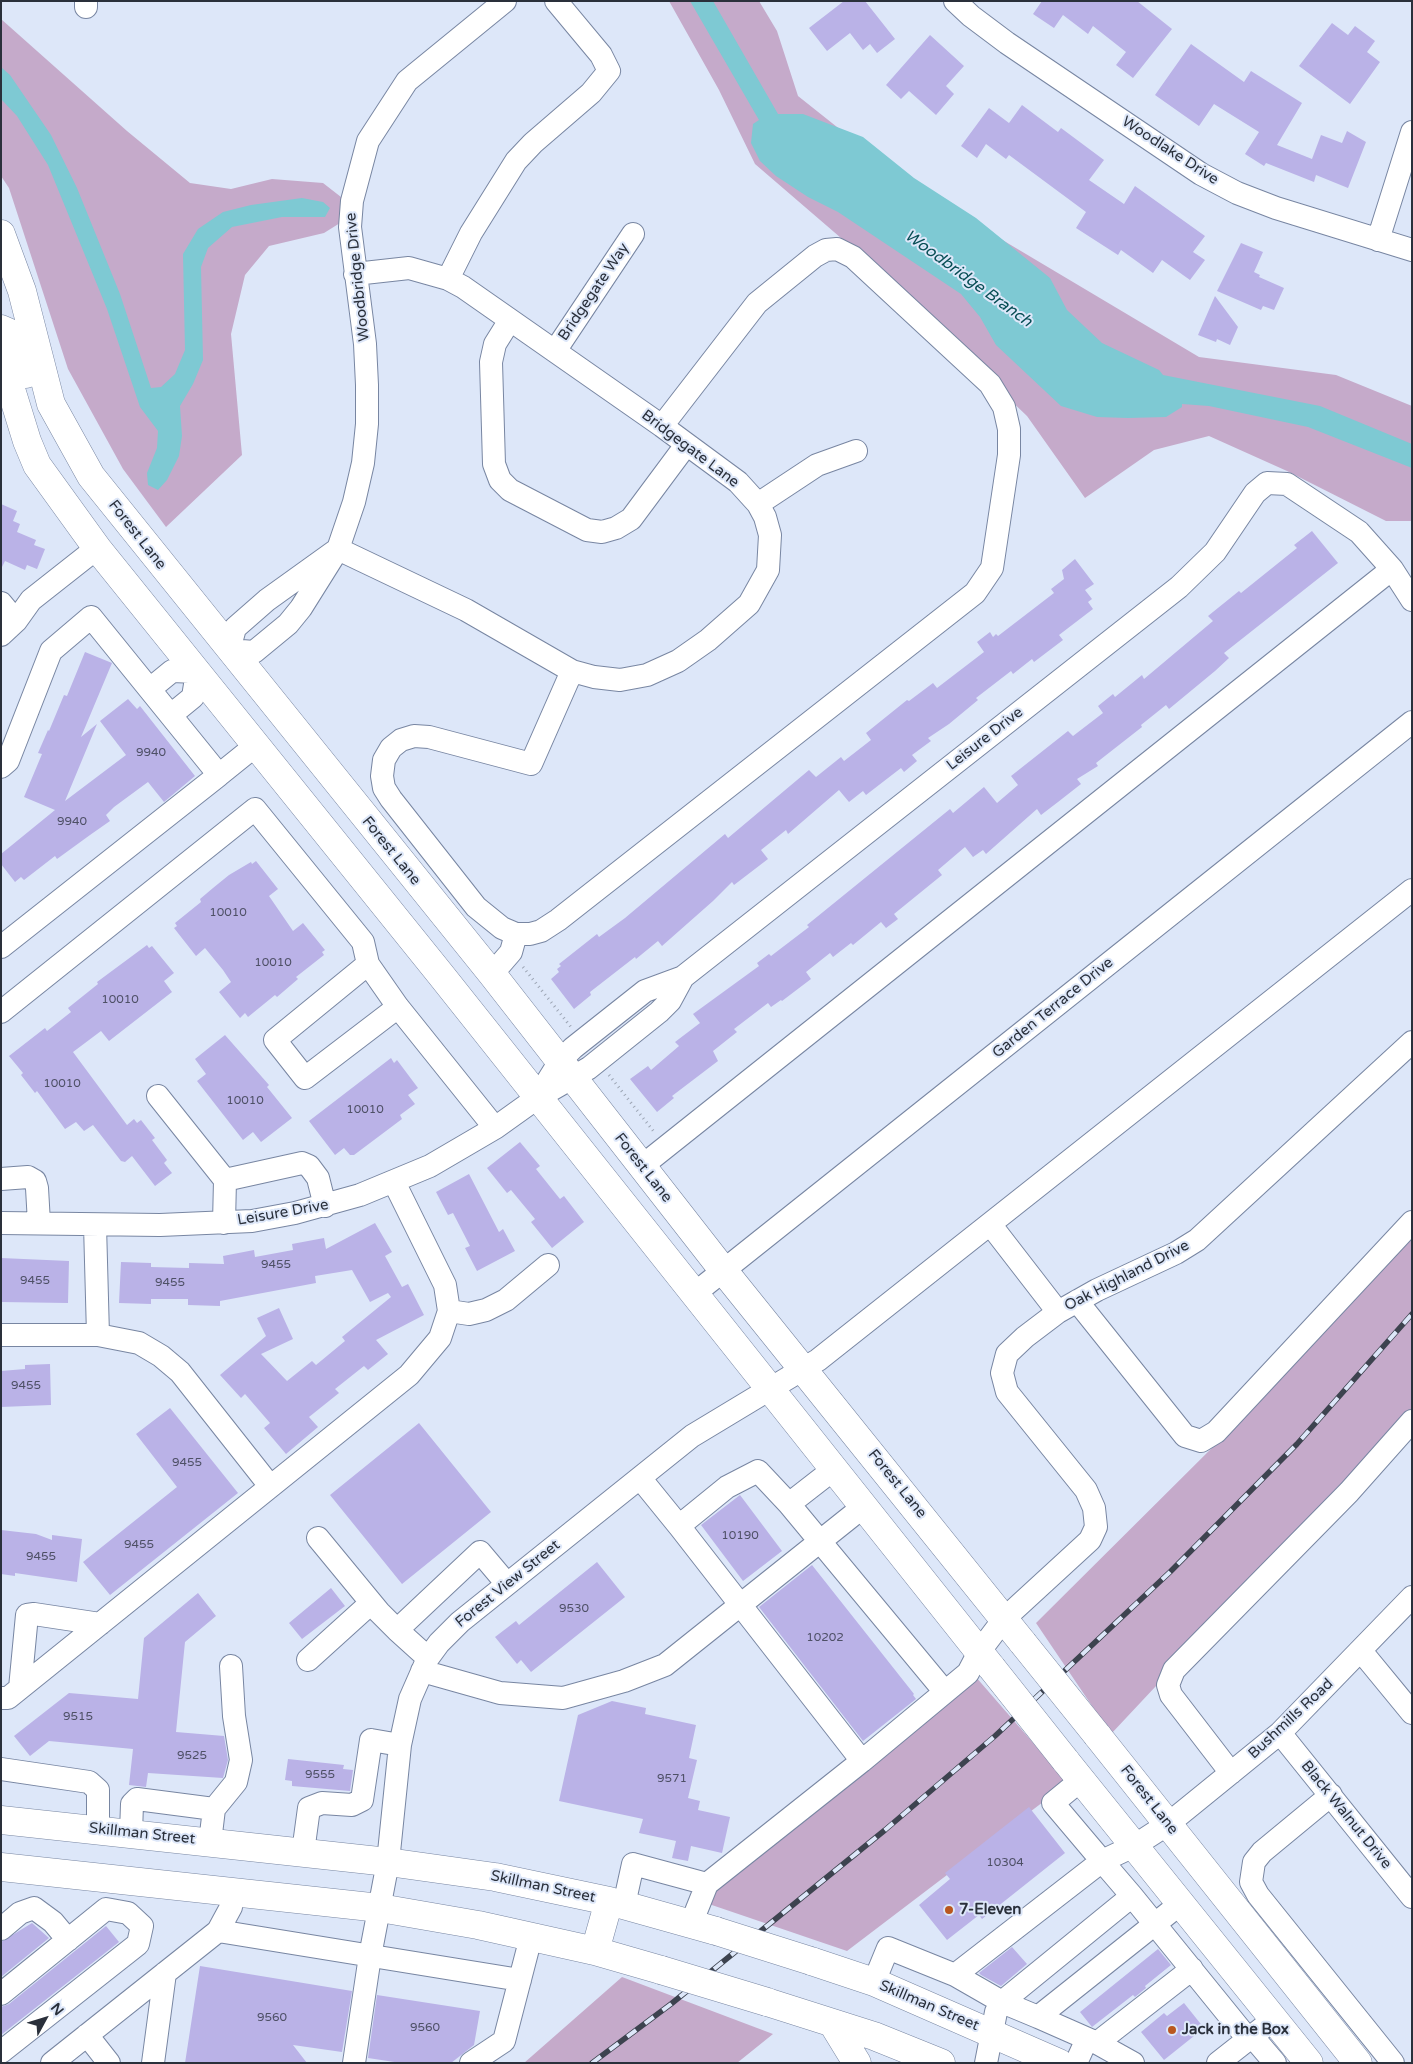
<!DOCTYPE html>
<html>
<head>
<meta charset="utf-8">
<style>
  body { margin:0 }
  #map { position:relative; width:1413px; height:2064px; overflow:hidden; background:#dde7f9; font-family:"Varela Round",sans-serif }
  canvas { display:block }
  .frame { position:absolute; inset:0; border:2px solid #2a303b; pointer-events:none }
  .north { position:absolute; left:20px; top:1994px; width:50px; height:50px; -webkit-text-stroke:4px #dde7f9; paint-order:stroke; rotate:51deg; font-size:14px; font-weight:700; line-height:20px; text-align:center; color:#2a303b }
  .north::after { content:''; display:block; margin:auto; width:18px; height:22px; background:#2a303b; clip-path:polygon(50% 0,100% 100%,50% 72%,0 100%) }
</style>
</head>
<body>
<div id="map">
<canvas width="1413" height="2064"></canvas>
<div class="frame"></div>
<div class="north">N</div>
</div>
<script>
const ctx = document.querySelector('canvas').getContext('2d');
ctx.lineJoin = 'round';
function fillPath(path, color) { ctx.fillStyle = color; ctx.fill(path, 'evenodd'); }
const poly = rows => new Path2D(rows.map(r => 'M' + r).join(''));
function stroke(path, color, width, dash) { ctx.strokeStyle = color; ctx.lineWidth = width; ctx.lineCap = dash ? 'butt' : 'round'; ctx.setLineDash(dash || []); ctx.stroke(path); }
function drawText(font, color, halo, rows, align = 'center') {
  ctx.font = font + ' "Varela Round",sans-serif'; ctx.lineWidth = 4; ctx.setLineDash([]); ctx.textBaseline = 'middle'; ctx.strokeStyle = halo; ctx.fillStyle = color; for (const [text, x, y, turn = 0] of rows) {
    ctx.save(); ctx.translate(x, y); ctx.rotate((+turn || 0) * Math.PI / 180); ctx.textAlign = isNaN(turn) ? turn : align; if (halo) ctx.strokeText(text, 0, 0); ctx.fillText(text, 0, 0); ctx.restore();
  }
}
const green = poly([
  [669,1,759,1,777,31,798,96,910,185,1199,357,1336,375,1412,406,1412,521,1386,521,1287,471,1209,436,1154,450,1085,498,1027,416,841,238,755,164,719,90],
  [1,19,127,131,190,183,231,189,272,179,323,183,341,197,340,223,324,233,269,246,245,275,231,334,242,455,166,527,123,469,68,369,9,188,1,176],
  [1412,1218,1412,1413,1111,1734,1036,1623,1228,1432],
  [975,1676,1068,1783,847,1951,703,1902],
  [622,1977,773,2034,737,2063,524,2063]
]);
const water = poly([
  [690,1,713,1,778,114,803,114,863,137,914,178,976,218,1050,278,1067,310,1102,343,1159,370,1163,375,1320,406,1412,444,1412,468,1308,427,1209,406,1182,404,1182,407,1166,417,1128,418,1097,417,1061,406,996,345,980,317,961,294,838,212,808,197,776,176,760,161,751,143,753,124,759,120],
  [1,67,10,75,51,135,77,188,120,294,151,388,161,387,175,374,185,350,183,254,198,229,223,212,251,205,302,198,323,202,330,208,325,217,282,217,232,227,208,248,201,267,203,360,193,384,180,406,182,436,179,456,167,480,158,490,148,485,147,473,157,448,158,431,140,407,107,309,48,165,17,116,1,99]
]);
const building = poly([
  [844,1,865,1,895,39,877,53,870,44,863,50,850,33,827,51,809,28],
  [1042,1,1137,1,1172,29,1133,78,1116,65,1126,52,1093,26,1088,34,1063,15,1054,28,1033,14],
  [1332,23,1348,35,1355,26,1375,41,1367,52,1380,62,1350,104,1299,66],
  [930,35,964,66,946,86,954,94,936,115,909,91,901,99,886,85],
  [1191,44,1244,82,1251,71,1302,103,1277,145,1312,159,1321,135,1342,143,1347,131,1366,142,1348,188,1316,175,1314,182,1266,163,1264,166,1245,154,1259,132,1214,104,1199,126,1155,95],
  [1022,105,1058,132,1061,128,1104,160,1089,180,1124,204,1135,186,1205,236,1193,252,1205,260,1190,280,1162,260,1153,273,1121,250,1118,255,1076,228,1086,212,1009,155,1006,159,986,144,977,158,961,146,989,108,1009,123],
  [1241,243,1263,252,1254,272,1260,275,1259,277,1284,288,1274,310,1263,306,1261,310,1217,291],
  [1215,296,1238,327,1230,345,1217,339,1216,342,1198,335],
  [1,504,17,511,13,521,20,524,17,532,36,540,34,545,45,549,37,569,27,565,25,570,5,561,1,569],
  [1312,531,1338,563,1224,653,1229,658,1215,671,1169,709,1166,705,1141,725,1142,727,1096,763,1098,766,1077,779,1081,784,1058,802,1041,815,1037,809,986,854,983,850,973,857,965,847,938,870,942,875,894,914,898,919,886,928,881,922,853,945,851,943,833,957,830,953,806,972,811,979,782,1001,781,1000,771,1007,768,1003,734,1029,737,1032,713,1051,718,1061,672,1096,674,1098,657,1112,630,1079,648,1066,651,1070,679,1046,675,1042,700,1023,693,1014,759,966,757,963,769,954,771,956,809,927,807,925,950,809,953,813,984,787,997,803,1018,785,1011,776,1068,731,1073,736,1103,713,1098,706,1113,694,1115,697,1142,675,1144,679,1213,621,1208,616,1239,591,1241,593,1297,548,1294,545],
  [1075,559,1094,584,1085,590,1092,599,1088,602,1093,609,1059,635,1063,640,1034,662,1032,659,1013,674,1011,671,976,698,978,700,949,724,928,738,931,741,912,755,917,761,904,772,901,768,866,795,863,791,849,802,839,790,788,834,786,830,761,850,768,859,734,885,732,882,713,901,662,946,658,941,636,959,635,957,590,992,591,995,574,1009,551,979,559,972,557,969,561,966,559,964,597,934,599,937,625,918,725,834,728,838,809,770,816,777,841,757,844,761,871,740,866,733,907,700,909,701,933,683,937,688,984,652,977,642,990,632,993,637,996,634,998,636,1054,593,1051,589,1064,579,1062,570],
  [85,652,112,663,81,737,97,724,65,801,126,755,100,721,128,699,137,709,140,706,195,776,164,802,148,782,114,807,106,815,110,821,90,835,57,859,55,856,24,880,21,877,15,882,1,864,1,854,55,810,24,797,42,754,38,753,48,730,49,731,64,695,67,696],
  [256,861,278,889,269,896,293,931,303,923,325,950,322,952,324,955,296,977,298,979,277,997,275,995,248,1017,245,1013,240,1018,219,992,231,982,223,970,205,948,196,956,174,928,177,926,175,923,201,902,200,899,213,888,229,875,251,862,252,864],
  [147,945,149,948,152,946,174,973,164,981,172,992,109,1041,101,1031,73,1052,127,1125,134,1119,137,1123,141,1120,155,1138,152,1140,167,1160,164,1163,172,1173,155,1186,132,1156,125,1162,121,1161,93,1125,84,1131,76,1122,65,1129,37,1091,35,1093,21,1075,23,1073,9,1056,45,1028,47,1031,71,1012,68,1008,98,984,97,982],
  [225,1035,269,1085,267,1087,292,1118,261,1142,253,1132,243,1140,197,1081,206,1074,195,1059],
  [391,1058,394,1063,397,1060,418,1088,408,1095,415,1104,400,1115,402,1119,354,1155,350,1155,344,1148,335,1155,309,1121],
  [520,1142,540,1166,536,1169,560,1199,564,1196,584,1222,552,1248,531,1222,535,1219,511,1190,507,1193,487,1168],
  [469,1174,499,1232,503,1229,515,1251,477,1271,465,1248,470,1246,453,1213,448,1215,436,1192],
  [375,1223,392,1252,385,1256,402,1287,408,1284,424,1315,376,1340,388,1354,368,1370,364,1366,335,1389,339,1393,309,1417,318,1427,286,1454,264,1428,270,1423,245,1394,241,1398,220,1375,266,1336,257,1318,279,1308,293,1339,261,1354,287,1381,312,1361,316,1365,345,1341,342,1337,391,1297,388,1293,370,1302,352,1270,315,1276,316,1283,220,1301,220,1306,188,1305,188,1299,151,1299,151,1304,119,1303,121,1262,151,1263,151,1267,189,1268,189,1263,224,1264,223,1256,254,1250,255,1257,293,1250,292,1244,324,1238,326,1249],
  [1,1258,69,1261,68,1303,1,1302],
  [50,1364,51,1405,1,1407,1,1371,25,1369,25,1365],
  [170,1408,238,1493,110,1595,83,1562,177,1487,136,1434],
  [419,1423,491,1512,402,1584,330,1495],
  [740,1495,782,1551,743,1581,701,1525],
  [1,1530,36,1534,52,1540,52,1535,82,1539,77,1582,15,1573,15,1576,1,1574],
  [597,1562,625,1597,531,1672,521,1660,517,1664,495,1637,516,1621,519,1625],
  [812,1565,914,1694,913,1695,916,1699,863,1741,759,1607],
  [331,1588,345,1606,302,1639,289,1623],
  [198,1593,216,1616,185,1642,176,1732,224,1736,228,1760,223,1778,148,1773,146,1787,129,1785,133,1749,49,1741,30,1756,14,1736,69,1693,138,1699,144,1638],
  [612,1701,646,1708,645,1714,696,1725,689,1758,697,1760,688,1798,700,1801,698,1810,730,1817,722,1853,691,1846,688,1861,672,1858,676,1841,639,1833,643,1819,559,1801,578,1715],
  [288,1759,344,1765,343,1769,353,1770,350,1791,292,1786,292,1781,285,1780],
  [1029,1807,1065,1853,982,1919,979,1915,947,1940,919,1905,950,1879,945,1873],
  [32,1923,49,1938,1,1977,1,1942],
  [106,1926,119,1942,1,2035,1,2007,9,2004],
  [1012,1947,1027,1964,1001,1986,981,1975,979,1973],
  [1158,1949,1171,1965,1145,1986,1146,1988,1135,1997,1133,1995,1092,2027,1080,2012],
  [200,1966,352,1991,342,2052,293,2045,307,2063,185,2063],
  [377,1995,480,2011,474,2045,451,2063,401,2063,368,2058],
  [1184,2003,1204,2028,1164,2060,1141,2032,1164,2013,1167,2016]
]);
const path = poly([
  [523,967,571,1027],
  [609,1075,655,1133]
]);
const minor = poly([
  [86,1,86,7],
  [955,1,971,16,1007,43,1201,174,1237,193,1276,208,1412,250],
  [1378,240,1412,132],
  [448,279,471,233,516,161,533,143,591,93,609,71,601,55,556,1],
  [510,320,495,344,491,362,494,464,500,480,510,490,587,530,602,532,616,528,631,519,686,445],
  [555,351,633,234],
  [758,504,817,465,856,451],
  [338,549,466,610,572,671,594,677,620,680,647,675,678,661,708,640,749,604,768,570,770,535,765,517,758,504,738,482,662,426,463,287,448,279,409,268,355,274],
  [338,549,267,600,235,628,229,650,254,652,288,624,301,608,338,549,354,502,363,463,367,424,367,385,365,344,350,227,352,201,368,141,407,81,505,1],
  [1,603,16,621],
  [1,635,16,621,31,600,97,548],
  [572,671,531,764,429,737,414,736,401,740,391,748,384,760,382,776,384,788,391,799,476,907,502,928,516,934,530,934,541,931,558,920,975,593,992,568,1009,455,1009,429,1004,407,990,384,853,257,837,249,826,250,815,256,757,303,662,426],
  [150,689,172,671,197,672,193,697,171,715],
  [1,767,8,761,51,651,91,617,219,775,1,947],
  [219,775,255,746],
  [368,964,275,1040,305,1078,398,1007],
  [492,974,511,952,516,934],
  [1,1012,255,809,363,942,368,964,398,1007,495,1128],
  [158,1096,225,1180,224,1223],
  [537,1098,560,1061,573,1048,645,991,683,977,1179,587,1215,552,1255,493,1267,483,1287,484,1359,532,1392,569,1412,600],
  [642,1166,1392,569],
  [1,1179,28,1177,35,1181,37,1188,39,1223],
  [225,1180,302,1163,309,1166,318,1178,325,1206],
  [1,1223,160,1225,252,1221,295,1213,360,1195,430,1166,495,1128,537,1098,589,1068,659,1012,670,1001,683,977],
  [990,1224,1058,1312],
  [95,1225,98,1335],
  [694,1294,1412,722],
  [1077,1301,1185,1436,1201,1441,1216,1432,1412,1222],
  [449,1311,469,1314,486,1310,506,1300,548,1265],
  [1,1335,98,1335,139,1343,161,1356,180,1372,270,1486],
  [640,1478,679,1526,727,1487,758,1471,789,1504,834,1469],
  [789,1504,945,1692],
  [679,1526,862,1761,968,1673,979,1652,1004,1619,1090,1540,1096,1527,1094,1508,1086,1490,1007,1392,1002,1373,1007,1354,1025,1337,1058,1312,1097,1290,1176,1253,1197,1240,1412,1042],
  [318,1538,379,1612,397,1630,480,1552,507,1584],
  [397,1630,428,1658],
  [1361,1651,1412,1713],
  [308,1660,371,1603],
  [422,1671,500,1693,563,1698,624,1681,665,1665,863,1507],
  [20,1688,27,1615,34,1614,100,1624],
  [1,1698,8,1698,409,1375,440,1338,449,1311,445,1285,394,1182],
  [1280,1733,1412,1897],
  [1,1769,89,1782,98,1790,98,1830],
  [1231,1773,1171,1695,1168,1685,1174,1670,1349,1492,1412,1421],
  [1331,1795,1262,1852,1254,1862,1251,1882,1258,1895,1393,2063],
  [131,1833,132,1804,137,1799,214,1809],
  [210,1842,214,1809,236,1782,241,1760,234,1716,231,1666],
  [303,1852,309,1808,322,1803,352,1805,362,1800,371,1740,400,1745],
  [1132,1896,1248,2039],
  [624,1905,633,1864,707,1884],
  [691,1924,707,1884,862,1761],
  [1,1929,20,1913,34,1908,53,1922,68,1940],
  [218,1931,520,1980],
  [874,1982,888,1948,955,1975],
  [1,1994,106,1909,128,1913,142,1926,138,1944,1,2052],
  [1038,2017,1002,2002,955,1975,1102,1861,1053,1803,1081,1780],
  [87,2035,109,2063],
  [1252,2036,1275,2063],
  [1097,2043,1192,1969],
  [52,2063,218,1931,231,1907,233,1892],
  [153,2063,165,1973],
  [354,2063,370,1956,388,1862,400,1745,410,1699,428,1658,439,1643,460,1622,692,1436,818,1360,1412,890],
  [471,2063,504,2041,531,1937],
  [986,2063,996,2012,1002,2002,1132,1896,1102,1861,1134,1846,1168,1824,1280,1733,1412,1597],
  [1076,2063,1087,2039],
  [1133,2063,1097,2043,1038,2017,1180,1904],
  [1218,2063,1274,2019]
]);
const major = poly([
  [1,234,22,291,51,404,91,476,492,974,723,1270,1023,1643],
  [1,329,8,332,16,343,26,374],
  [1,357,27,441,37,465,97,548,441,975,992,1668],
  [1097,1735,1358,2063],
  [1065,1760,1309,2063],
  [1,1820,388,1862,495,1877,609,1901,716,1931],
  [1,1867,380,1908,478,1925,595,1951,661,1970],
  [595,1951,609,1901],
  [811,1961,874,1982,1059,2063],
  [767,2002,874,2036,941,2063],
  [833,2024,857,2063]
]);
const rail = poly([
  [592,2063,671,2004,885,1830,995,1736,1170,1572,1297,1444,1412,1314]
]);
const majorBridge = poly([
  [1023,1643,1097,1735],
  [992,1668,1065,1760],
  [716,1931,811,1961],
  [661,1970,767,2002]
]);
const markers = [
  [949,1910,5,"#ba571f"],
  [1172,2030,5,"#ba571f"]
];
const numberNames = [
  ["9940",151,753],
  ["9940",72,822],
  ["10010",228,913],
  ["10010",273,963],
  ["10010",120,1000],
  ["10010",62,1084],
  ["10010",245,1101],
  ["10010",365,1110],
  ["9455",276,1265],
  ["9455",35,1281],
  ["9455",170,1283],
  ["9455",26,1386],
  ["9455",187,1463],
  ["10190",740,1536],
  ["9455",139,1545],
  ["9455",41,1557],
  ["9530",574,1609],
  ["10202",825,1638],
  ["9515",78,1717],
  ["9525",192,1756],
  ["9555",320,1775],
  ["9571",672,1779],
  ["10304",1005,1863],
  ["9560",272,2018],
  ["9560",425,2028]
];
const streetNames = [
  ["Woodlake Drive",1170,151,33],
  ["Woodbridge Drive",358,277,-96],
  ["Bridgegate Way",594,292,-56],
  ["Bridgegate Lane",690,449,37],
  ["Forest Lane",137,535,52],
  ["Leisure Drive",985,739,-38],
  ["Forest Lane",391,851,51],
  ["Garden Terrace Drive",1053,1008,-39],
  ["Forest Lane",643,1168,52],
  ["Leisure Drive",283,1213,-10],
  ["Oak Highland Drive",1127,1276,-27],
  ["Forest Lane",897,1484,51],
  ["Forest View Street",508,1584,-39],
  ["Bushmills Road",1291,1719,-43],
  ["Forest Lane",1149,1800,52],
  ["Black Walnut Drive",1346,1815,51],
  ["Skillman Street",142,1834,6],
  ["Skillman Street",543,1887,12],
  ["Skillman Street",929,2006,23]
];
const poiNames = [
  ["7-Eleven",959,1910],
  ["Jack in the Box",1182,2030]
];
const waterNames = [
  ["Woodbridge Branch",968,279,36]
];
fillPath(green, '#c5aaca');
fillPath(water, '#7ec9d3');
fillPath(building, '#bab2e7');
stroke(minor, '#7886a2', 24);
stroke(major, '#7886a2', 29);
stroke(path, '#9da6b5', 3, [1, 4]);
stroke(minor, '#fff', 22);
stroke(major, '#fff', 28);
stroke(rail, '#3d434f', 5.5);
stroke(rail, '#dde7f9', 4, [11]);
stroke(majorBridge, '#7886a2', 29, []);
stroke(majorBridge, '#fff', 28);
for (const [x, y, r, color] of markers) { const dot = new Path2D(); dot.arc(x, y, r, 0, 2 * Math.PI); ctx.fillStyle = color; ctx.fill(dot); stroke(dot, '#dde7f9', 2); }
drawText('12px', '#4e5066', null, numberNames);
drawText('15px', '#2a303b', '#dde7f9', streetNames);
drawText('bold 15px', '#2a303b', '#dde7f9', poiNames, 'left');
drawText('italic 16px', '#084e55', '#dde7f9', waterNames);
</script>
</body>
</html>
